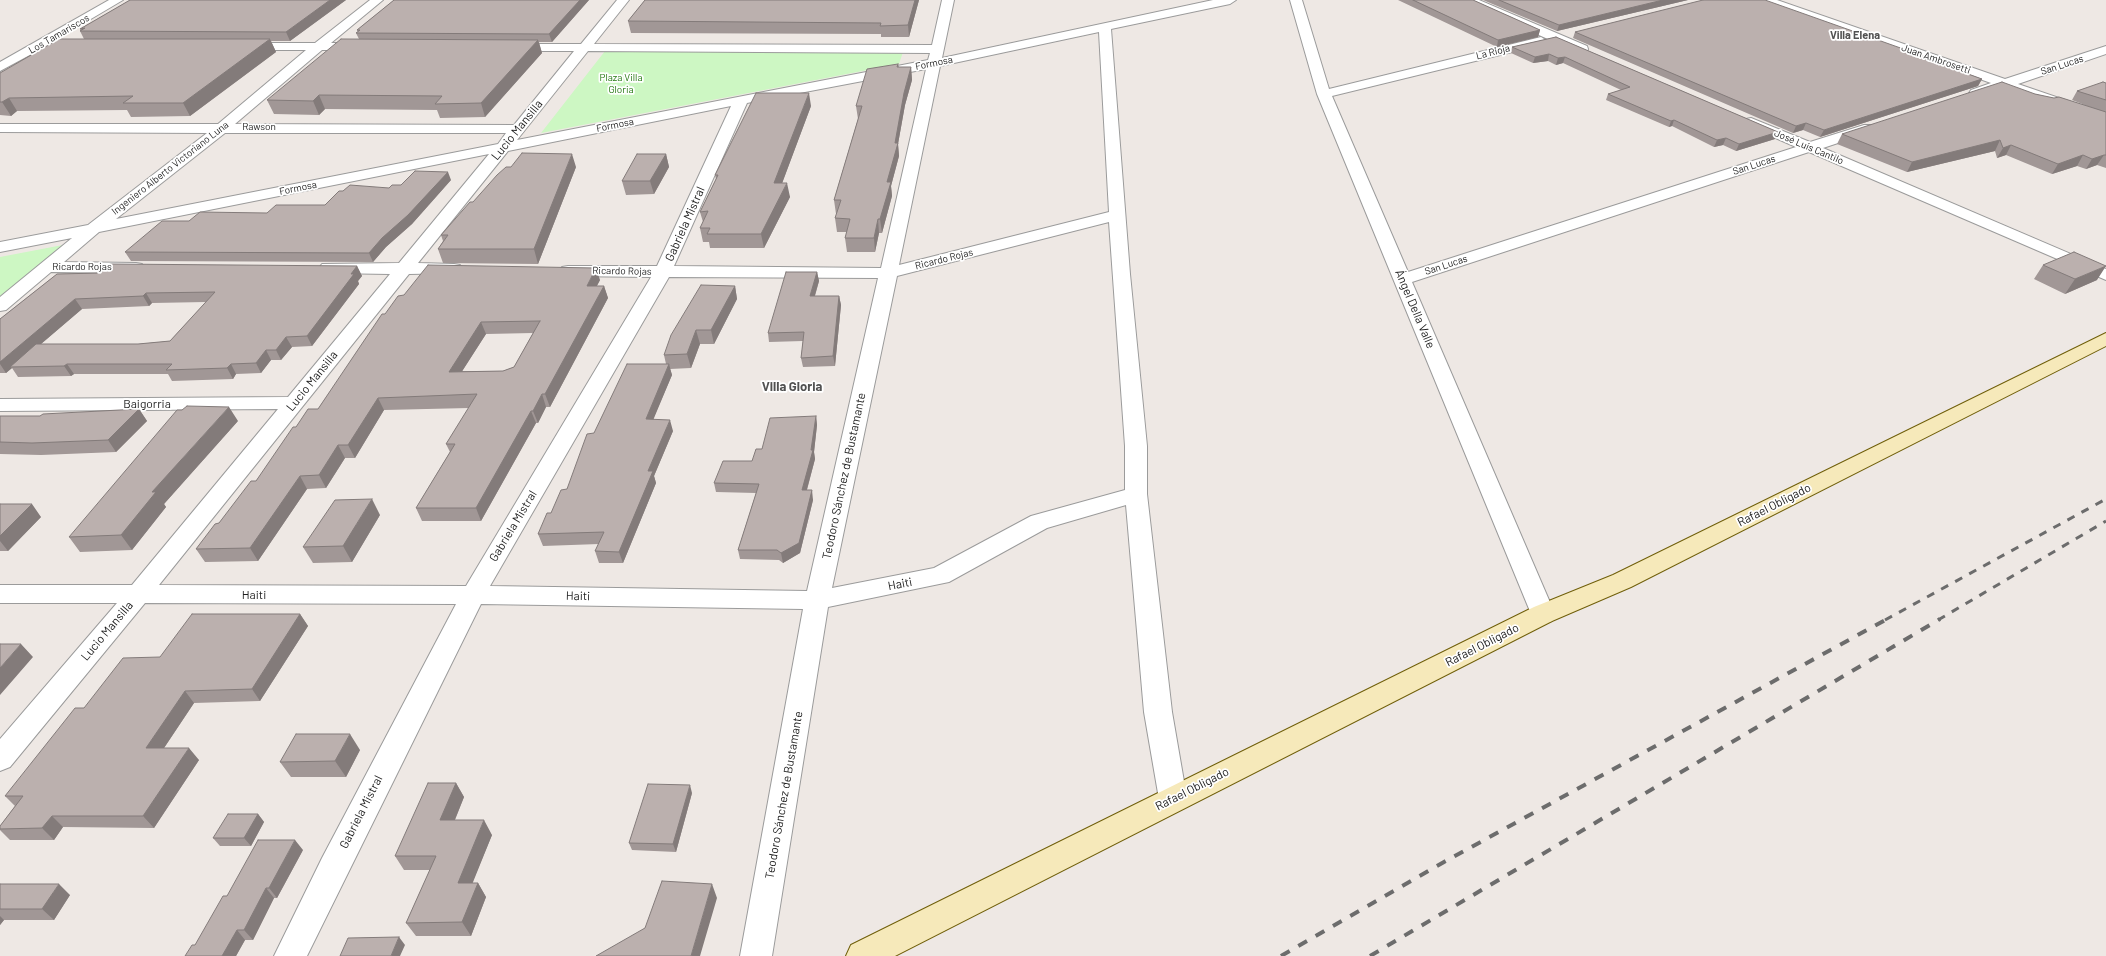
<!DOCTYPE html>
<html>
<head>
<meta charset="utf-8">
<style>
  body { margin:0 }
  canvas { display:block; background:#eee8e4 }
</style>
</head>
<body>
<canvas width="2106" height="956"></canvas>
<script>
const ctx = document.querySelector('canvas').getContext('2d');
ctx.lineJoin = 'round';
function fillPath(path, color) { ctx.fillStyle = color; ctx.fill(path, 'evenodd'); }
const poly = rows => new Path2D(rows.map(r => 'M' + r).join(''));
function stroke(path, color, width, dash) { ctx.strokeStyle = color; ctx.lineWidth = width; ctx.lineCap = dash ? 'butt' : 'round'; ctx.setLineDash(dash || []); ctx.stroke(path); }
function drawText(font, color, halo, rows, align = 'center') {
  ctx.font = font + ' Barlow,sans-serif'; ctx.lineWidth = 3.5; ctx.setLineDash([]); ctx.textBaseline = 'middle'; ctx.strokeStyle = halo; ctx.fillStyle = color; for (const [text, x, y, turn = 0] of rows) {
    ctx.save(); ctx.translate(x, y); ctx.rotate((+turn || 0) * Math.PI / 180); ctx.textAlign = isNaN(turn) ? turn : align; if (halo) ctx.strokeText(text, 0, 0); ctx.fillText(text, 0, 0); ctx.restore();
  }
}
const park = poly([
  [605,51,903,52,899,64,541,133],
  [68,244,0,301,0,257]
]);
const street = poly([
  [109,0,123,0,52,42,76,42,80,43,82,46,80,49,39,50,0,71,0,62,109,0],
  [370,0,383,0,331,43,362,43,366,44,368,47,366,50,322,50,235,124,514,125,574,51,511,51,507,50,505,47,507,44,581,44,617,0,629,0,594,44,932,45,942,0,954,0,942,58,1213,0,1236,0,1230,4,1111,29,1130,274,1147,446,1147,494,1172,712,1187,799,1183,808,1173,811,1163,808,1159,799,1144,712,1126,505,1047,528,949,582,828,607,772,956,740,956,803,609,481,604,307,956,274,956,322,858,456,604,145,603,10,767,0,771,0,739,117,603,0,603,0,585,132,585,278,409,0,411,0,399,288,397,390,274,328,273,322,272,319,268,322,264,399,263,489,154,99,232,64,262,136,263,142,264,145,268,142,272,136,273,51,272,6,310,0,311,0,297,72,238,0,252,0,242,88,225,207,133,0,132,0,124,218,124,306,50,243,50,239,49,237,46,239,43,315,43,370,0],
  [1099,32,1109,212,899,265,940,66,1099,32],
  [588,51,930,53,928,60,517,140,588,51],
  [926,69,881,268,674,266,747,103,926,69],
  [731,106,657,266,568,266,562,267,559,271,562,275,568,276,651,277,466,586,159,585,409,274,460,273,463,269,460,265,454,264,418,263,508,151,731,106],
  [225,133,506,133,498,144,116,219,225,133],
  [1109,222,1125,446,1125,490,1031,516,934,568,832,588,897,276,1109,222],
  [669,277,878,278,807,591,490,586,669,277],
  [1290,0,1302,0,1329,89,1541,37,1547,41,1545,44,1332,96,1408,272,1796,147,1746,125,1744,122,1746,119,1751,118,1810,142,1864,125,1874,125,1876,128,1874,131,1823,148,2106,269,2106,280,1809,152,1412,282,1555,614,1552,621,1543,623,1534,621,1317,94,1290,0],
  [1463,0,1479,0,1587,46,1588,49,1587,52,1577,52,1465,2,1463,0],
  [1760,0,1777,0,2005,79,2106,46,2106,54,2018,84,2106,114,2106,123,2005,88,1976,97,1971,96,1969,93,1971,90,1991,83,1762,2,1760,0]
]);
const secondary = poly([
  [2106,333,2106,346,1631,587,1552,621,895,956,846,956,851,945,1534,607,1613,575,2106,333]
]);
const railFar1 = poly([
  [1885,620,2106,499],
  [1938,620,2106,521]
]);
const rail = poly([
  [1281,956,1444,862,1887,619],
  [1370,956,1940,619]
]);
const wall = poly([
  [130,0,346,0,290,41,271,41,276,52,190,116,131,117,127,110,17,111,11,116,0,115,0,73,84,39,80,31,81,30,80,29],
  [394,0,589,0,552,42,539,42,542,53,485,117,440,118,437,110,325,109,319,115,274,114,267,100,359,39,356,33,358,32,357,30],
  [645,0,919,0,909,37,881,37,881,34,631,33,628,21],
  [1398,0,1473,0,1540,30,1538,37,1497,47],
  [1483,0,1688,0,1557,31],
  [1575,32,1957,68,1956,69,1982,79,1978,86,1820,137,1803,130,1793,133,1573,38],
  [1556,37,1778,132,1775,139,1736,151,1723,145,1714,147,1672,126,1669,127,1606,100,1608,94,1621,90,1563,63,1556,65,1548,61,1533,63,1511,53,1512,47],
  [898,64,899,67,911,67,912,80,905,105,898,144,899,156,891,186,892,196,882,233,879,233,875,252,847,252,845,238,847,232,837,232,835,218,837,214,836,214,834,200,858,119,856,106],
  [2106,83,2106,168,2097,165,2086,169,2077,166,2052,174,2006,155,1997,158,1995,151,1907,172,1837,144,1842,134,2035,94,2085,105,2072,100,2077,91],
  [811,106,782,183,790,197,764,248,710,248,709,242,703,242,700,228,703,222,700,212,716,179,715,175],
  [666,154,669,167,654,194,626,195,622,181],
  [576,167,538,264,443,263,438,249,443,241,441,235,473,202],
  [451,180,412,224,386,247,373,262,131,261,125,252,189,221,267,213,325,205,401,185],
  [2043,265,2097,280,2065,294,2034,279],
  [357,266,362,276,358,281,359,284,312,346,292,347,281,360,271,360,261,373,236,374,233,379,172,381,168,374,74,374,71,376,18,377,12,368,6,373,0,373,0,319,57,274],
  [206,302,170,341,138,344,41,344,82,309,149,306,152,303],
  [817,272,819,281,815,296,839,296,841,305,835,366,803,367,801,358,803,341,769,342,768,333],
  [600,280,597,286,604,286,608,298,550,407,546,407,538,423,536,423,481,521,422,521,416,508,450,452,446,444,469,408,384,410,355,458,345,458,326,488,307,489,258,561,205,562,196,549,256,481,296,427,318,409,385,314],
  [533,333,514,367,503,371,462,371,486,334],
  [735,286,737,299,714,344,700,344,691,368,670,369,672,375,653,419,673,431,654,476,656,483,623,563,599,563,595,551,599,544,543,546,538,534,551,513,567,489,594,433,666,364,664,355],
  [139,409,147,421,116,452,41,455,0,454,0,416,40,416],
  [816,416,817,425,814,452,815,459,807,490,813,500,800,553,783,563,779,560,740,559,738,550,756,493,716,492,714,483,752,461,762,449],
  [238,421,164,504,166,507,132,550,80,552,69,537],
  [0,504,41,517,8,551,0,551],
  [380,515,352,562,313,563,303,547],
  [300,614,308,626,260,701,194,703,164,748,199,760,154,828,63,827,54,840,10,840,0,830,0,826,15,806,5,796,84,708,160,657],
  [360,750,346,777,291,777,280,762],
  [456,783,464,797,455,820,492,835,472,883,478,883,486,897,471,936,416,936,406,923,430,870,404,870,395,856],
  [692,793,676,852,632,850,629,843],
  [258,814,264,822,251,846,220,846,213,838],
  [303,850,277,898,274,898,253,940,245,940,236,956,185,956,195,945,227,896],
  [0,884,70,895,54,920,4,920,0,925]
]);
const shadedWall = poly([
  [330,0,346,0,290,41,286,32],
  [580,0,589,0,552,42,549,34],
  [915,0,919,0,909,37,908,25],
  [1663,0,1688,0,1557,31,1559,25],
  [1540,30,1538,37,1497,47,1498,40],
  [270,39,276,52,190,116,183,103],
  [538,40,542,53,485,117,481,103],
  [1549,54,1548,61,1533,63,1535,57],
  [1565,57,1563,63,1556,65,1558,58],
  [911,67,912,80,905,105,898,144,899,156,891,186,892,196,882,233,880,219,887,182,904,93],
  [1982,79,1978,86,1820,137,1824,130],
  [809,93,811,106,777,197,774,183],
  [319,95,325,109,319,115,313,101],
  [9,98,17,111,11,116,2,102],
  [1674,120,1672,126,1669,127,1671,121],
  [1806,123,1803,130,1793,133,1796,126],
  [1778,132,1775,139,1736,151,1739,144],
  [1726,138,1723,145,1714,147,1717,140],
  [2000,140,1995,151,1907,172,1912,162],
  [2011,145,2006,155,1997,158,2003,148],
  [572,154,576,167,538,264,534,249],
  [666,154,669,167,654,194,650,181],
  [2083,155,2077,166,2052,174,2058,164],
  [2104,155,2097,165,2086,169,2092,159],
  [448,172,451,180,412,224,386,247,373,262,369,253,382,238],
  [787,183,790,197,764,248,761,234],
  [878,219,879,233,875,252,874,238],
  [357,266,362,276,358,281,359,284,312,346,307,336,351,274],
  [2106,266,2097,280,2065,294,2075,279],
  [596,268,600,280,590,298,587,286],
  [817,272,819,281,812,305,810,296],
  [604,286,608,298,550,407,545,394],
  [735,286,737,299,714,344,711,330],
  [146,293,152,303,149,306,143,296],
  [839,296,841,305,835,366,833,356],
  [75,299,82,309,14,367,10,367,12,368,6,373,0,364,0,362],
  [481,322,486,334,454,384,449,372],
  [696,330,700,344,691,368,687,354],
  [286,337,292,347,281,360,276,350],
  [266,350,271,360,261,373,256,363],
  [67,364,74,374,71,376,64,366],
  [231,364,236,374,233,379,227,368],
  [669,364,672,375,649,430,646,419],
  [542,394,546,407,538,423,533,411],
  [378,398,384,410,355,458,348,445],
  [229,407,238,421,164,504,166,507,132,550,121,535,152,492],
  [139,409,147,421,116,452,108,440],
  [531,411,536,423,481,521,476,508],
  [816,416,817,425,814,452,815,459,804,500,802,490,811,450],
  [670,420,673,431,654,476,656,483,623,563,619,552,648,471],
  [338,445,345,458,326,488,319,475],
  [300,476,307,489,258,561,250,548],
  [812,490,813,500,800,553,783,563,781,553],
  [372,499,380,515,352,562,343,546],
  [32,504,41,517,8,551,0,541,0,536],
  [300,614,308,626,260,701,252,689],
  [21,644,33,657,0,695,0,668],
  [185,691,194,703,156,760,146,748],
  [350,734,360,750,346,777,335,761],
  [189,748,199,760,154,828,143,816],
  [456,783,464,797,449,834,440,820],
  [690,785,692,793,676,852,673,844],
  [258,814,264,822,251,846,244,838],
  [52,816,63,827,54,840,42,828],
  [484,820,492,835,467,897,458,883],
  [295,840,303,850,277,898,269,888],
  [478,883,486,897,471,936,462,922],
  [59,884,70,895,54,920,42,909],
  [712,884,717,898,700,956,691,956],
  [266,888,274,898,253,940,244,930],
  [0,916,4,920,0,925],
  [237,930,245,940,236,956,222,956],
  [399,937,405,945,400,956,391,956]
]);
const building = poly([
  [130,0,330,0,286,32,80,31,85,28,80,29,130,0],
  [394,0,580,0,549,34,356,33,360,30,357,30,394,0],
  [645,0,915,0,908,25,880,26,881,23,628,21,645,0],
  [1413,0,1473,0,1540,30,1498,40,1413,0],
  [1499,0,1663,0,1559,25,1499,0],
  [1703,0,1765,0,1957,68,1954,69,1982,79,1824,130,1806,123,1796,126,1575,32,1703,0],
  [1556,37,1778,132,1739,144,1726,138,1717,140,1674,120,1671,121,1608,94,1630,87,1565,57,1558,58,1549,54,1535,57,1512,47,1556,37],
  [59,39,270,39,183,103,123,103,133,96,9,98,2,102,0,102,0,73,59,39],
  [341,39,538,40,481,103,435,104,442,96,319,95,313,101,267,100,341,39],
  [898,64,897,67,911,67,904,93,895,143,898,143,887,182,891,182,880,219,878,219,874,238,845,238,850,219,835,218,841,200,834,200,862,106,856,106,867,69,898,64],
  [2002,82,2035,94,2054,98,2059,97,2106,112,2106,155,2104,155,2092,159,2083,155,2058,164,2011,145,2003,148,2000,140,1912,162,1842,134,2002,82],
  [2103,82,2106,83,2106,100,2077,91,2103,82],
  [756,93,809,93,774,183,787,183,761,234,707,234,710,228,700,228,708,211,700,212,718,175,715,175,756,93],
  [522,153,572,154,534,249,438,249,448,235,441,235,470,202,473,202,497,175,506,167,511,167,522,153],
  [637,154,666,154,650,181,622,181,637,154],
  [415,171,448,172,408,215,382,238,369,253,125,252,162,221,189,221,200,212,267,213,276,205,325,205,339,191,343,191,350,185,389,188,392,185,401,185,415,171],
  [2074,252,2106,266,2075,279,2043,265,2074,252],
  [110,264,357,266,351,274,354,274,307,336,286,337,276,350,266,350,256,363,231,364,227,368,166,370,172,364,67,364,64,366,10,367,36,344,138,344,170,341,215,292,146,293,143,296,75,299,0,362,0,319,57,274,100,273,110,264],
  [428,265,596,268,587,286,604,286,545,394,542,394,533,411,531,411,476,508,416,508,455,444,446,444,477,394,378,398,348,445,338,445,319,475,300,476,250,548,196,549,215,524,219,523,251,481,256,481,293,427,296,427,308,409,318,409,382,314,385,314,398,296,404,295,428,265],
  [540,321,514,367,503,371,449,372,481,322,540,321],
  [786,272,817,272,810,296,839,296,833,356,801,358,804,332,768,333,786,272],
  [701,285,735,286,711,330,696,330,687,354,664,355,671,335,701,285],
  [627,364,669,364,646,419,670,420,648,471,653,471,619,552,595,551,604,532,538,534,547,513,551,513,561,490,567,489,587,434,594,433,627,364],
  [187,406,229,407,152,492,156,492,121,535,69,537,177,410,182,410,187,406],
  [139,409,108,440,32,443,0,442,0,416,40,416,43,414,139,409],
  [816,416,811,450,813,450,802,490,812,490,799,543,781,553,777,550,738,550,759,484,714,483,723,461,752,461,756,449,762,449,770,418,816,416],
  [372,499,343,546,303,547,335,500,372,499],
  [0,504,32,504,0,536,0,504],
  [192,614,300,614,252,689,185,691,146,748,189,748,143,816,52,816,42,828,0,829,0,826,23,796,5,796,75,708,84,708,123,658,160,657,192,614],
  [0,644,21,644,0,668,0,644],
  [296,734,350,734,335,761,280,762,296,734],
  [428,783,456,783,440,820,484,820,458,883,478,883,462,922,406,923,436,856,395,856,428,783],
  [648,784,690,785,673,844,629,843,648,784],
  [228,814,258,814,244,838,213,838,228,814],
  [258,840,295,840,269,888,266,888,244,930,237,930,222,956,185,956,192,945,195,945,223,896,227,896,258,840],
  [662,881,712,884,691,956,596,956,645,928,662,881],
  [0,884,59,884,42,909,0,909,0,884],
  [399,937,391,956,340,956,348,938,399,937]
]);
const farStreetnames = [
  ["Los Tamariscos",59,34,-30],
  ["La Rioja",1493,52,-14],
  ["Juan Ambrosetti",1936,59,19],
  ["Formosa",934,63,-11],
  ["San Lucas",2062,65,-18],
  ["Formosa",615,125,-11],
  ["Rawson",259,127],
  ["José Luis Cantilo",1809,147,23],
  ["San Lucas",1754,165,-18],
  ["Ingeniero Alberto Victoriano Luna",170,168,-38],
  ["Formosa",298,188,-11],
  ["Ricardo Rojas",944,259,-14],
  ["San Lucas",1446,265,-18],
  ["Ricardo Rojas",82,267],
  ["Ricardo Rojas",622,271,1]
];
const farParknames = [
  ["Plaza Villa",621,78],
  ["Gloria",621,90]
];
const farNeighbourhoodnames = [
  ["Villa Elena",1855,35]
];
const streetNames = [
  ["Lucio Mansilla",517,130,-51],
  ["Gabriela Mistral",685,224,-66],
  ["Ángel Della Valle",1415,309,67],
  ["Lucio Mansilla",312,381,-51],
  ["Baigorria",147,404],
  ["Teodoro Sánchez de Bustamante",844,476,-78],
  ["Rafael Obligado",1774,505,-27],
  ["Gabriela Mistral",513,526,-59],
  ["Haiti",900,584,-11],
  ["Haiti",254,595],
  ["Haiti",578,596,1],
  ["Lucio Mansilla",107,631,-50],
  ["Rafael Obligado",1482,645,-27],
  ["Rafael Obligado",1192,789,-27],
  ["Teodoro Sánchez de Bustamante",784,795,-80],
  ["Gabriela Mistral",361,812,-63]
];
const neighbourhoodNames = [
  ["Villa Gloria",792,387]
];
fillPath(park, '#cdf7c3');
stroke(street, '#9b9b9b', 2);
stroke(secondary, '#705f0a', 2);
fillPath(street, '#fff');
fillPath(secondary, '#f6e9ba');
stroke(railFar1, '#6c6c6c', 3, [8, 8]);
stroke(rail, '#6c6c6c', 4, [10, 10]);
fillPath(wall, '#a19796');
fillPath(shadedWall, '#837b7a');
fillPath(building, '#bbb0ae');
stroke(building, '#837b7a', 1);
drawText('10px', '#1e1e1e', '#fff', farStreetnames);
drawText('10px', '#247810', '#fff', farParknames);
drawText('bold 11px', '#515151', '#fff', farNeighbourhoodnames);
drawText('12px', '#1e1e1e', '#fff', streetNames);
drawText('bold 13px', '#515151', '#fff', neighbourhoodNames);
</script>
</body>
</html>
